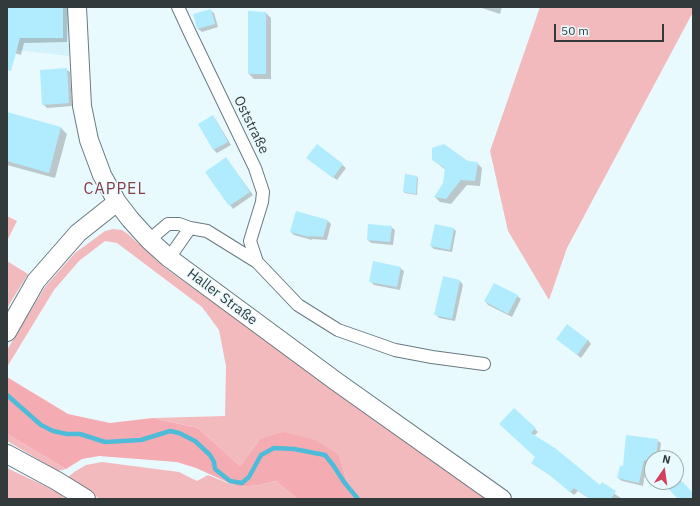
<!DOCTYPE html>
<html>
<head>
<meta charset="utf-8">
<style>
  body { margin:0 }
  #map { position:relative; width:700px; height:506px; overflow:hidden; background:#e9faff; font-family:"IBM Plex Sans",sans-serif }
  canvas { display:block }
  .frame { position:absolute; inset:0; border:8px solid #323a3c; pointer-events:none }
  .north { position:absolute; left:644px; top:450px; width:40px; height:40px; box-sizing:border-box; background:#e9faff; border:1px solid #a0adb1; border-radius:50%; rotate:13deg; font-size:11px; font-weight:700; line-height:16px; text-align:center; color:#323a3c }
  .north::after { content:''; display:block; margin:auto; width:14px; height:18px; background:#d1405d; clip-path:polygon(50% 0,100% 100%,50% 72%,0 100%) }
  .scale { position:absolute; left:554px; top:24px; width:110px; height:18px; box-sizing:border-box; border:2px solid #323a3c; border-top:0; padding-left:5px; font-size:12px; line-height:14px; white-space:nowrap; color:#323a3c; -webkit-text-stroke:3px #e9faff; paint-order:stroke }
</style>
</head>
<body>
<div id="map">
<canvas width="700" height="506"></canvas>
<div class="frame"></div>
<div class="north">N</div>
<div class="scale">50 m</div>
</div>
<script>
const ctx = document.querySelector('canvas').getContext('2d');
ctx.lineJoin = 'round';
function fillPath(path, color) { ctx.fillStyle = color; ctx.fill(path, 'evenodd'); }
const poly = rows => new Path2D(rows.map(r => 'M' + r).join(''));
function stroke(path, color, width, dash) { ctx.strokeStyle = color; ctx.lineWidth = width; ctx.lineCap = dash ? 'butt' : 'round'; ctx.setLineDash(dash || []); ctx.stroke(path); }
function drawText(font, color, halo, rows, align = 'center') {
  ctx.font = font + ' "IBM Plex Sans",sans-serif'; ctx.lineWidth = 3; ctx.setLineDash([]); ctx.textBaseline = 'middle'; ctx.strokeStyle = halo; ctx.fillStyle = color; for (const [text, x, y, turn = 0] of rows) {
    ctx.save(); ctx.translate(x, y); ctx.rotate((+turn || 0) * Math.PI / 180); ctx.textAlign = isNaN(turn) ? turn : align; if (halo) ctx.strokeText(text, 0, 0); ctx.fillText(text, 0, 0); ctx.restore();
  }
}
const built = poly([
  [7,7,67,7,69,56,7,49]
]);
const green = poly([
  [540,7,693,7,693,12,567,248,549,300,508,231,490,151],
  [7,216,17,221,7,241],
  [113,229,122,230,129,235,165,268,489,499,363,499,355,495,346,478,339,455,260,439,240,466,198,428,153,418,225,416,226,366,219,330,202,307,117,243,105,241,79,261,54,290,7,367,7,350,45,287,75,253,105,231],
  [7,261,28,274,7,308],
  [7,434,66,469,58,471,7,441],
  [102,462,179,472,197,481,208,475,238,487,260,485,276,481,297,499,100,499,67,478,74,472,86,465],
  [7,468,43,485,60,494,65,499,7,499]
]);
const forest = poly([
  [7,377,68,414,110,423,153,418,198,428,240,466,260,439,283,432,315,440,339,455,346,478,355,495,363,499,297,499,276,481,260,485,238,487,196,468,177,462,99,456,82,459,66,469,7,434]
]);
const shadow = poly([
  [7,7,68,7,67,42,24,43,21,55,7,51],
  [479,7,502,7,500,14],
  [210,10,214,13,218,27,202,32,198,29,194,14],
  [266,13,271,18,271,79,254,79,249,74],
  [66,69,70,72,72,106,47,108,43,104],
  [7,113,61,128,67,134,55,178,7,165],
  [213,116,216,120,231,145,217,153,214,150,199,124],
  [317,145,346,168,337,180,311,161],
  [433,160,477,163,482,168,480,186,467,185,451,204,440,202,435,197,444,184,446,170],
  [229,162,253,195,233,209,207,172],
  [406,175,417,177,418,178,417,195,405,193,404,192],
  [328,221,331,224,327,240,312,239,312,240,294,235,291,232],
  [391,227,395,230,393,245,371,243,368,240],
  [453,228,456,231,452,252,434,249,431,246],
  [400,268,404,271,400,290,374,285,370,281],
  [444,278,460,281,463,285,455,321,439,318,436,314],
  [494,284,517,296,521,299,512,317,488,305,485,301],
  [557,339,588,340,591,344,581,358],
  [514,409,538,432,534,436,600,487,601,484,622,499,590,499,578,491,574,495,551,476,536,466,532,463,536,457],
  [657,440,661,443,659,458,652,458,652,464,647,463,643,486,622,481,618,478,624,467],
  [676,476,693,494,693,499,679,499,666,482,676,482]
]);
const stream = poly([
  [7,395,41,425,53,431,67,434,80,434,105,442,141,440,170,431,179,433,195,441,210,455,214,462,215,469,230,481,242,483,249,477,261,455,274,448,294,449,325,455,333,465,344,482,358,499]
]);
const building = poly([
  [7,7,63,7,63,38,20,38,11,71,7,70],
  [211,9,215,24,197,29,193,14],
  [248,11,266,12,266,74,248,74],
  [67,68,69,103,42,105,40,70],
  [7,112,61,127,49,173,7,161],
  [213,115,228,142,213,150,198,124],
  [317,144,343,164,333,178,306,158],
  [444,144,468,161,478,162,475,181,461,180,446,199,434,197,443,183,445,168,432,160,432,148],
  [226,157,250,192,229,206,205,172],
  [405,174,417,176,416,194,403,192],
  [296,211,328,220,323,237,309,236,309,237,290,232],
  [368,224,392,226,390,242,367,240],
  [435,224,454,228,450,250,430,246],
  [373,261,401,267,397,287,369,282],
  [443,276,460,280,452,319,434,315],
  [494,283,518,295,508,314,484,301],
  [567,324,588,340,577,355,556,339],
  [514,408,536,428,531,433,555,448,600,485,602,482,616,491,611,499,591,499,574,488,570,492,547,473,531,463,535,457,499,424],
  [626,435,658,439,656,458,652,458,652,461,644,460,639,483,617,478,620,466,623,466],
  [662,482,683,482,693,493,693,499,678,499]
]);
const street = poly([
  [178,7,190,33,255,168,263,192,262,202,250,241,257,262],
  [149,240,168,224,179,224,190,228],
  [169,258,190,228,207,231,257,262,298,305,338,330,395,350,432,357,484,364]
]);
const secondary = poly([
  [77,7,82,106,89,140,102,175,117,202,130,219,149,240,169,258,337,382,502,499],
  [7,332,36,281,78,233,117,202],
  [7,454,57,481,86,499]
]);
const streetNames = [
  ["Oststraße",251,125,64],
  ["Haller Straße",222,297,37]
];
const quarterNames = [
  ["CAPPEL",115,189]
];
fillPath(built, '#d4f2fb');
fillPath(green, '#f3babe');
fillPath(forest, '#f4acb2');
fillPath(shadow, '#0003');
stroke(stream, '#4ebcd9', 4.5);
fillPath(building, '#b1ecfe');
stroke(street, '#687a80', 14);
stroke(secondary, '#687a80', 20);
stroke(street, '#fff', 12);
stroke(secondary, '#fff', 18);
drawText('14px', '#323a3c', '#e9faff', streetNames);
ctx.letterSpacing = '1px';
drawText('16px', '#853c46', '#e9faff', quarterNames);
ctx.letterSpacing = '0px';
</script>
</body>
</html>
